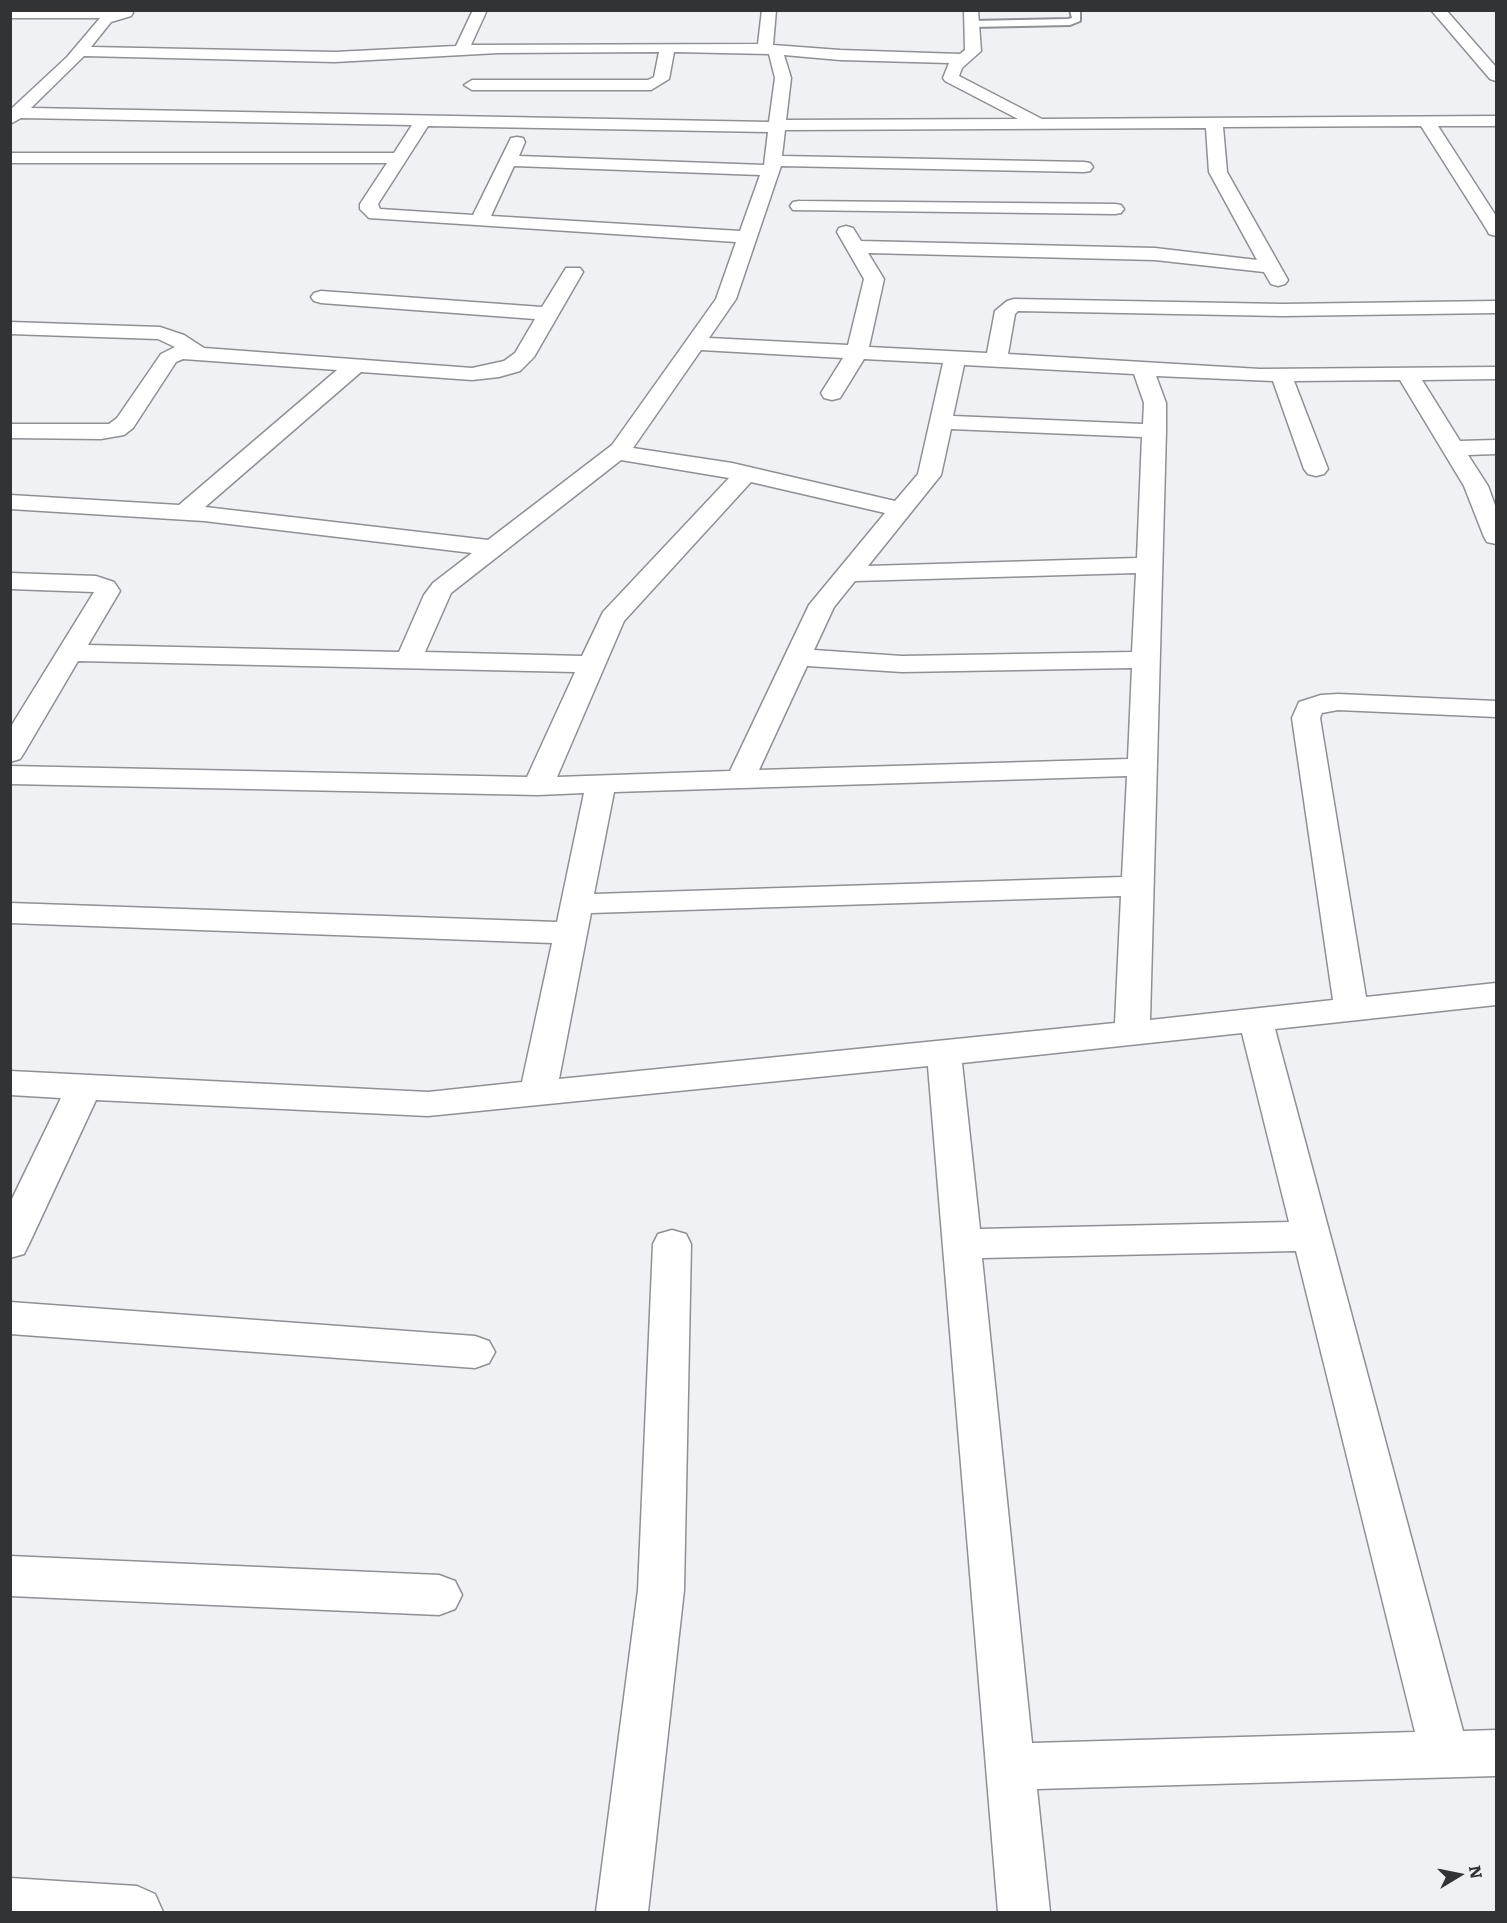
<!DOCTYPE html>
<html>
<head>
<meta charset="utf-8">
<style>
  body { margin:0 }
  #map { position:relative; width:1507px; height:1923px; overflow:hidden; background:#eff1f5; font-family:Literata,serif }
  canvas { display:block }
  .frame { position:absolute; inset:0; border:12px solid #323335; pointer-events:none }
  .north { position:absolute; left:1429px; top:1845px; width:60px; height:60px; -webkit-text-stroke:4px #eff1f5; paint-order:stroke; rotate:80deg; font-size:16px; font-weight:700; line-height:24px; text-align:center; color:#323335 }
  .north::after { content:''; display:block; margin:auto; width:21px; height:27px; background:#323335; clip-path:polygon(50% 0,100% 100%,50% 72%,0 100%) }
</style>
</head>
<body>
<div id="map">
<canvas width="1507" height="1923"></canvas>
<div class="frame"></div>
<div class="north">N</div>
</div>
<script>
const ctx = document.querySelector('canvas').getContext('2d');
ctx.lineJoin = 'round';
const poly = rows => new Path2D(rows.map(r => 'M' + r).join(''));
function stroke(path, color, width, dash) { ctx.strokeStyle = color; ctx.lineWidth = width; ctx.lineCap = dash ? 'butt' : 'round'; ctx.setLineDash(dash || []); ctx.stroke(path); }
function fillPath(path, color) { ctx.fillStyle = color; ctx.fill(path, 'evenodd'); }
const lane = poly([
  [1070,10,1080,10,1080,21,1070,25,972,27,967,24,972,21,1068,19,1072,18,1070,10]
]);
const street = poly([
  [10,10,131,10,133,13,131,16,111,22,91,47,335,52,456,46,473,10,487,10,471,45,758,44,762,10,776,10,773,45,840,50,960,54,965,50,964,10,978,10,981,51,962,68,959,76,1042,119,1496,116,1496,126,1438,126,1496,216,1496,236,1489,234,1487,230,1421,126,1223,127,1227,172,1288,280,1285,284,1278,286,1271,284,1264,272,1155,260,868,253,884,279,869,347,987,353,995,311,1007,301,1014,299,1282,304,1496,301,1496,313,1282,316,1018,311,1015,314,1008,354,1260,369,1496,367,1496,379,1422,380,1460,441,1496,440,1496,454,1468,455,1488,486,1496,508,1496,544,1487,542,1484,537,1464,486,1400,380,1294,381,1328,469,1324,474,1316,476,1308,474,1304,469,1273,381,1156,376,1166,403,1166,431,1150,1020,1333,1000,1292,718,1299,702,1321,695,1338,694,1496,701,1496,717,1338,710,1322,713,1320,718,1366,997,1496,983,1496,1005,1275,1029,1463,1731,1496,1730,1496,1776,1037,1789,1050,1912,998,1912,928,1066,428,1116,96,1100,29,1244,24,1254,10,1258,10,1203,61,1098,10,1095,10,1071,428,1092,522,1082,552,943,10,923,10,903,557,922,584,793,538,795,10,784,10,766,527,777,575,672,78,661,24,753,20,759,10,762,10,728,94,592,10,589,10,573,96,576,114,582,120,591,88,645,399,652,424,595,433,583,472,553,204,521,10,509,10,495,179,505,337,370,183,359,176,362,133,428,124,435,101,439,10,438,10,424,109,424,117,418,161,354,175,347,158,339,10,334,10,322,160,327,184,335,204,348,472,368,504,361,515,353,535,319,321,303,314,301,311,297,314,293,321,291,542,307,566,268,580,268,583,272,534,357,520,371,499,377,472,380,361,372,205,507,488,540,612,445,716,299,736,242,369,218,360,209,360,204,387,163,10,163,10,153,394,153,412,125,21,118,10,124,10,110,67,57,100,18,10,18,10,10],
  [659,52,654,77,648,80,472,80,464,85,472,90,651,90,669,79,674,52,769,54,775,78,769,122,31,108,84,56,335,62,498,53,659,52],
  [784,55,840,60,949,63,943,78,945,81,1018,119,786,120,791,78,784,55],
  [428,126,768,132,764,165,519,156,525,142,523,138,517,137,511,138,509,142,473,215,380,209,378,204,428,126],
  [1206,128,1209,172,1257,260,1155,248,861,241,853,228,846,226,839,228,837,232,864,279,848,345,709,338,736,299,781,166,1084,172,1090,171,1093,167,1090,163,1084,162,782,156,785,130,1206,128],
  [514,166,760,175,740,231,491,216,514,166],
  [701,350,843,358,821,393,824,398,832,400,840,398,864,359,943,363,918,474,895,501,732,463,633,448,701,350],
  [964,365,1134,374,1144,403,1143,424,953,416,964,365],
  [951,429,1142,437,1137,558,868,566,941,475,951,429],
  [621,460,729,478,603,612,582,656,425,652,451,593,621,460],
  [751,482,885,513,809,605,730,771,557,777,624,621,751,482],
  [1136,573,1132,652,902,656,814,650,834,607,855,581,1136,573],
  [807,666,902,672,1132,668,1128,759,759,770,807,666],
  [1127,776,1122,877,594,894,614,792,1127,776],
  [1121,896,1115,1023,559,1079,591,913,1121,896],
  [1242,1033,1289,1222,980,1229,962,1063,1242,1033],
  [1296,1251,1415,1732,1032,1743,982,1258,1296,1251],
  [1431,10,1446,10,1496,67,1496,81,1490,79,1431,10],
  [799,201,1115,204,1121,205,1124,209,1121,213,1115,214,793,210,790,206,793,202,799,201],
  [672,1230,686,1234,691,1244,684,1590,648,1912,596,1912,638,1590,653,1244,658,1234,672,1230],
  [10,1302,475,1336,489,1341,495,1352,489,1363,475,1368,10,1334,10,1302],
  [10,1556,439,1575,455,1581,462,1595,455,1609,439,1615,10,1596,10,1556],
  [10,1878,137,1886,155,1894,163,1912,10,1912,10,1878]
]);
stroke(lane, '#8e9093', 4);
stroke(street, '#8e9093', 3);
fillPath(lane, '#fff');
fillPath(street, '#fff');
</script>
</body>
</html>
